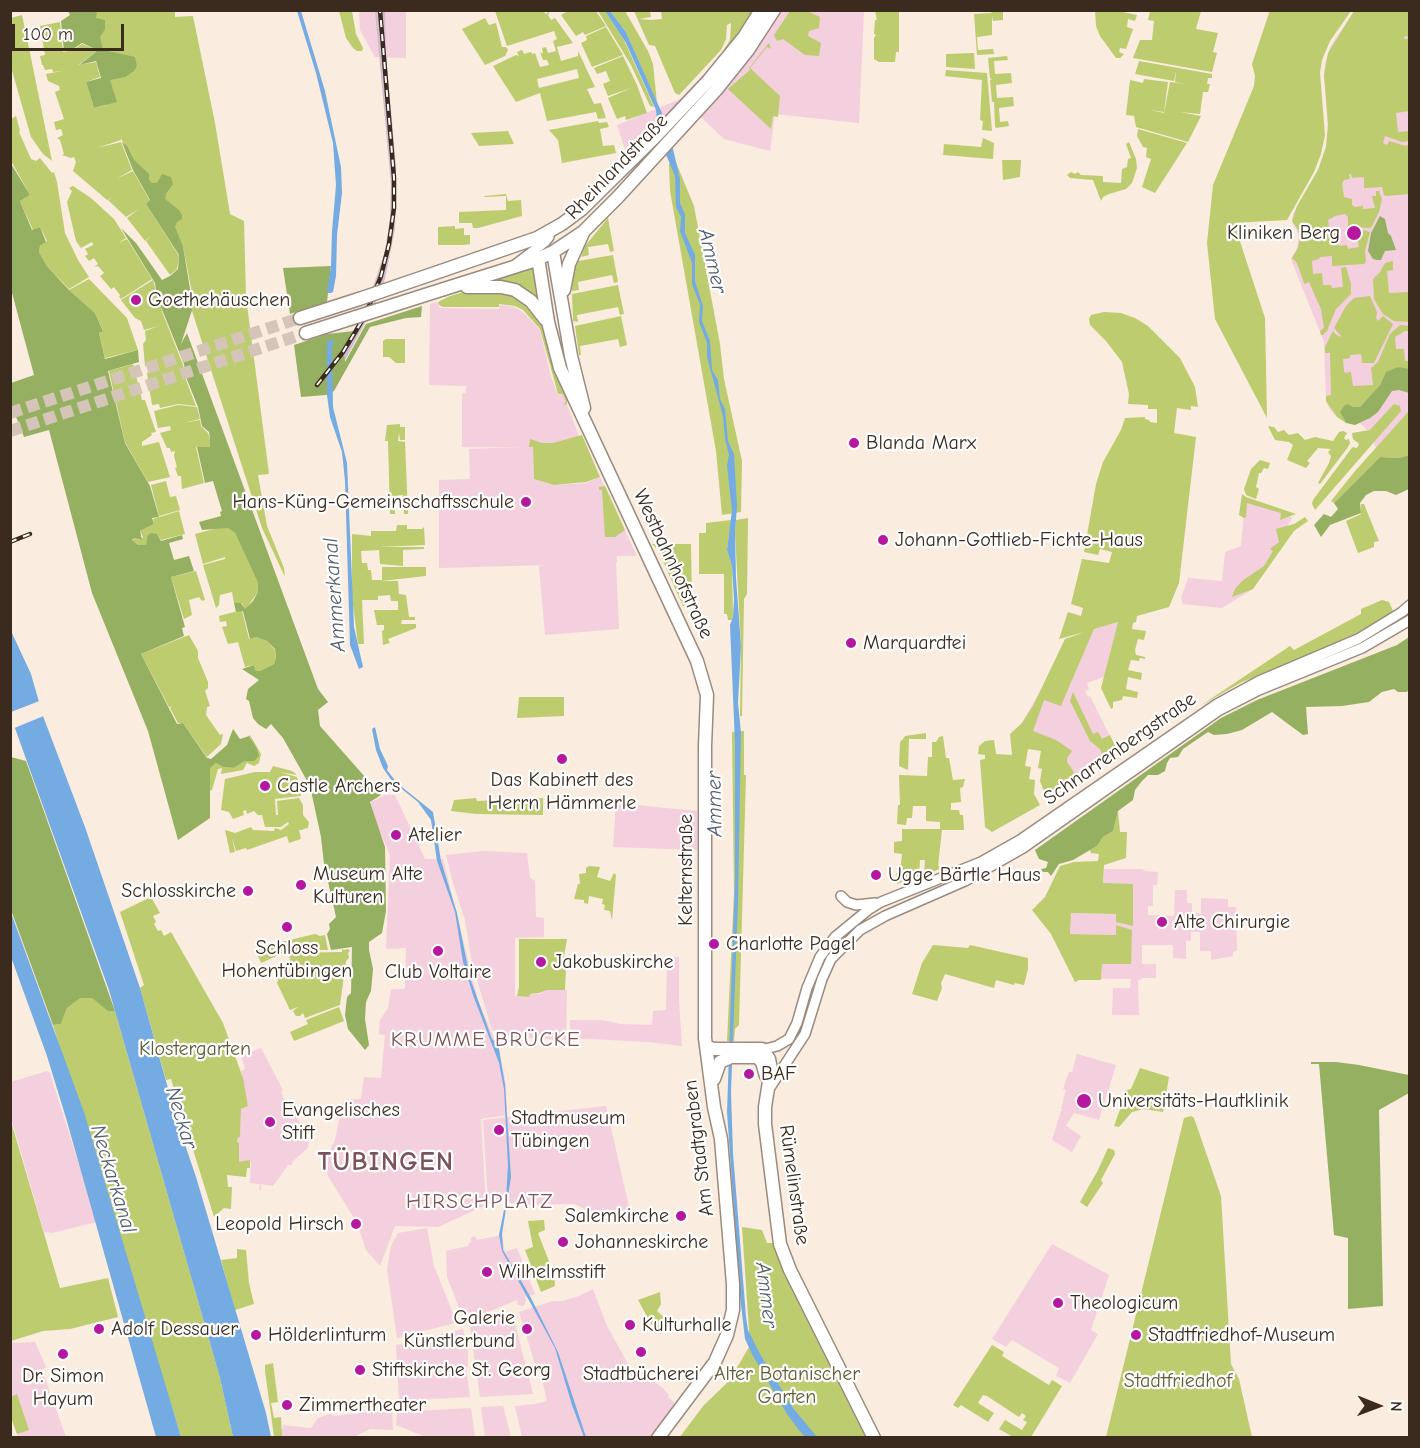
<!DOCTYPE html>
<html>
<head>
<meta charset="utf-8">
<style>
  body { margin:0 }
  #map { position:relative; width:1420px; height:1448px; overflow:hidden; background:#faecde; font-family:"Comic Neue",sans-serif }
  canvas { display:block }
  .frame { position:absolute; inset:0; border:12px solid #3b2a1e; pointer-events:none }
  .north { position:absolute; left:1348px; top:1376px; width:60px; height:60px; -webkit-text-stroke:4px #fff; paint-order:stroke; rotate:91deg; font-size:16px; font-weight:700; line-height:24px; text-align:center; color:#3b2a1e }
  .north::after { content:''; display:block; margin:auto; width:21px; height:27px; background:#3b2a1e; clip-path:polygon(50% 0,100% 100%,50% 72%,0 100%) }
  .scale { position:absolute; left:12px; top:24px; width:112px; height:27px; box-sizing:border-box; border:3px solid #3b2a1e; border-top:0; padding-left:8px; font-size:18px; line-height:21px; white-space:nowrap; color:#3b2a1e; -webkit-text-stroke:4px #fff; paint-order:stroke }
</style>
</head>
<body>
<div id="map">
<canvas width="1420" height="1448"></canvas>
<div class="frame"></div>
<div class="north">N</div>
<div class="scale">100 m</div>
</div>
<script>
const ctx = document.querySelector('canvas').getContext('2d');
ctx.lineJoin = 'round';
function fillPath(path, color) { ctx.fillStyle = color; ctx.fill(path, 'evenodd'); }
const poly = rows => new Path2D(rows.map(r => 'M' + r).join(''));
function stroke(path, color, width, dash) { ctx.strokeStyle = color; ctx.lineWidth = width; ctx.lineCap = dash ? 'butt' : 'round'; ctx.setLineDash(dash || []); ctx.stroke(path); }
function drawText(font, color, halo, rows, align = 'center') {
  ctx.font = font + ' "Comic Neue",sans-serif'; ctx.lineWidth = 4.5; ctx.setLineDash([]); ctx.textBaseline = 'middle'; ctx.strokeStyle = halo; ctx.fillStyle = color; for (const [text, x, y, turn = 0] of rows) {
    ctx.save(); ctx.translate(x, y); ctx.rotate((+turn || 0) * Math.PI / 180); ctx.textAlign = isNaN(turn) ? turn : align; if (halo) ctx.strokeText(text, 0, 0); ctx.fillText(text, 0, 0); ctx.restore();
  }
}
const built = poly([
  [359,11,406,11,406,58,375,57,360,30],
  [777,11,864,11,859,123,775,114,770,151,724,139,685,102,628,158,617,125,683,98,705,105],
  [1354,11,1409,11,1409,455,1380,457,1369,432,1360,423,1337,417,1329,408,1326,401,1324,342,1291,259,1297,248,1299,236,1292,221,1293,214,1318,170,1326,147,1328,130,1324,75,1325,64,1330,47],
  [437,302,439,307,442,308,499,309,500,305,514,307,523,312,540,330,551,377,558,395,563,394,580,439,564,444,533,446,534,479,554,485,586,483,600,477,637,556,617,556,617,562,616,562,619,629,545,635,539,566,548,565,439,568,439,480,470,479,469,449,521,447,462,447,462,394,466,393,466,386,429,385,430,304],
  [1245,501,1280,511,1292,518,1253,589,1222,608,1183,604,1181,598,1188,578,1222,581,1225,552,1241,546],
  [1118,622,1104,677,1087,683,1089,689,1085,691,1088,697,1090,696,1117,750,1074,781,1020,726,1039,693,1063,702,1094,628],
  [385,795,395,795,425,859,443,859,478,1000,499,1050,506,1085,507,1115,481,1119,486,1205,438,1227,395,1226,380,1266,366,1250,357,1223,328,1176,325,1160,335,1140,343,1100,361,1099,364,1077,381,1078,385,1035,379,1034,380,1020,388,1008,391,989,405,989,406,948,386,949,390,855,374,818,371,802],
  [616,803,697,811,697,850,613,847],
  [483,851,527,853,530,878,535,881,536,917,544,918,544,937,515,938,515,996,529,997,529,994,539,994,547,990,567,990,566,1040,512,1037,492,1030,472,963,465,920,453,883,446,855],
  [1104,869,1143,869,1144,871,1158,872,1157,885,1153,885,1153,906,1148,906,1148,915,1174,916,1175,890,1187,890,1187,903,1192,903,1192,913,1201,913,1201,898,1228,899,1228,907,1236,907,1237,950,1233,952,1233,956,1211,960,1211,951,1200,951,1200,932,1191,932,1191,941,1186,941,1186,959,1173,958,1173,945,1142,945,1142,964,1156,964,1156,978,1142,978,1141,980,1138,980,1139,1015,1112,1015,1113,988,1130,988,1131,979,1101,979,1102,963,1129,930,1117,925,1116,935,1070,934,1071,913,1116,914,1120,922,1127,925,1132,915,1103,884],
  [667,957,679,957,679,1001,682,1046,648,1042,570,1038,570,1020,602,1020,620,1024,652,1025,653,1011,666,1010],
  [261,1048,283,1090,281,1092,290,1113,295,1112,309,1144,308,1148,293,1161,292,1165,288,1165,273,1186,261,1184,261,1190,259,1190,260,1184,250,1183,251,1162,239,1162,239,1143,237,1143,238,1137,240,1136,241,1109,248,1106,241,1071,245,1069,241,1056],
  [1077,1054,1116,1065,1099,1120,1074,1113,1066,1126,1081,1136,1072,1152,1052,1140,1061,1111,1063,1110,1061,1109,1066,1090,1063,1089,1069,1072,1072,1072],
  [47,1071,50,1073,97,1222,52,1233,44,1232,11,1118,11,1082],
  [606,1106,630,1211,599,1224,583,1208,574,1204,523,1205,498,1201,488,1202,483,1120],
  [427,1228,434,1266,456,1321,455,1323,397,1338,387,1269,391,1246,398,1233],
  [502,1235,505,1252,517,1248,535,1294,525,1297,526,1302,523,1306,518,1305,517,1300,471,1319,462,1315,447,1277,446,1251,468,1246,469,1243,472,1241,470,1238,475,1236,477,1240],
  [1052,1244,1109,1275,1091,1330,1098,1334,1070,1383,1056,1376,1059,1368,1012,1340,1006,1347,992,1339],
  [593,1289,607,1326,631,1369,638,1371,639,1370,664,1389,669,1395,668,1397,676,1404,651,1438,522,1437,515,1406,535,1404,547,1401,538,1363,535,1364,519,1312,553,1301,563,1301,579,1296],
  [513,1316,533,1394,480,1397,470,1327,499,1319,502,1325,500,1319],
  [463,1329,468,1350,468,1367,466,1367,470,1397,399,1401,396,1345],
  [35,1342,46,1367,42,1370,66,1437,18,1437,11,1415,10,1343],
  [503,1406,511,1437,485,1437,481,1407],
  [471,1408,475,1437,426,1437,396,1425,397,1412],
  [392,1409,393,1430,370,1429,352,1438,274,1437,274,1431,283,1429,282,1425,311,1428,318,1418,330,1414,335,1416]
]);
const industrial = poly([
  [375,11,385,11,386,55,396,166,395,229,385,279,375,305,344,362,343,348,354,331,375,281,385,251,390,219,391,184]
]);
const green = poly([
  [570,10,596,11,606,26,585,35,583,32,576,36,561,15],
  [1095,10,1118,11,1137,15,1135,21,1128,19,1127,27,1133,29,1126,49,1120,48,1119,52,1124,54,1120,58,1116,58,1100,36,1096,26],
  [1270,10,1351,11,1330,41,1322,60,1320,73,1325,135,1321,154,1314,172,1287,220,1234,223,1265,318,1267,418,1215,319,1207,243,1213,185,1254,86,1255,76,1252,64],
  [93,11,175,11,175,17,193,16,215,123,230,214,244,221,246,297,269,474,258,475,267,526,284,568,285,577,262,528,192,311,193,307,192,293,183,246,179,237,130,158,121,138,121,140,97,148,121,142,132,170,116,179,133,171,150,201,146,204,179,256,177,269,170,275,146,241,151,236,145,241,127,218,139,209,126,217,108,200,115,196,107,200,73,171,76,162,74,157,71,158,62,155,64,154,60,140,57,138,63,135,61,129,56,130,54,122,64,119,55,92,60,90,59,86,48,81,46,74,62,71,53,72,52,69,45,70,43,65,42,65,40,56,45,55,40,26,60,22,63,52,73,50,82,44,95,49,96,52,78,65,96,62,100,77,86,82,94,108,107,105,108,79],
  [339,11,352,11,356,34,363,48,362,51,357,51,353,48,346,38],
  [495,11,543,11,546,14,550,11,548,15,551,20,555,18,573,43,557,47,561,61,578,56,578,51,595,87,587,89,594,104,601,103,606,118,598,119,596,112,547,121,540,93,516,102,493,66,516,55,519,56,517,52,522,50,524,54,531,52,532,54,535,53,540,67,549,65,547,60,543,60,540,52,543,54,542,48,546,47,548,53,556,51,553,41,557,39,554,31,507,46],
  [577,69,579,78,539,88,537,79],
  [598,11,605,11,624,40,654,107,650,106,631,65],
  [610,11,625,11,648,51,653,64,657,103,626,32],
  [634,11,650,11,651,17,639,19,651,20,662,19,661,12,671,11,757,11,743,31,717,61,730,40,731,23,727,25,726,39,721,50,679,95,675,93,655,46,649,45],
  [790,11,807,11,820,17,819,28,809,31,808,36,821,43,819,56,805,55,783,39,777,41,774,35],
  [875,11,899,11,899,52,896,52,895,62,879,62,874,59,874,38,876,35,874,34,875,20,877,20],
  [1150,11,1201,11,1196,29,1218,33,1213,52,1217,53,1212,72,1133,58,1140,40,1152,40,1154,21,1148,20],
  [1354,11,1409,11,1409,37,1405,36,1404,39,1409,38,1409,62,1408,63,1409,111,1396,113,1398,132,1409,131,1409,141,1402,142,1385,136,1383,143,1387,145,1389,141,1406,146,1409,144,1409,194,1387,196,1384,195,1382,187,1364,188,1364,177,1352,178,1351,174,1349,174,1350,179,1344,180,1342,184,1344,197,1352,199,1352,205,1355,207,1363,206,1363,209,1375,208,1372,196,1376,196,1376,191,1379,191,1382,199,1379,212,1371,228,1348,227,1348,217,1345,214,1335,216,1328,220,1330,233,1338,233,1339,246,1347,245,1348,249,1359,247,1356,231,1364,230,1370,232,1365,251,1366,262,1364,264,1332,266,1332,256,1320,257,1319,259,1312,261,1313,274,1322,273,1323,285,1331,285,1332,288,1343,287,1341,268,1346,267,1351,284,1351,294,1336,309,1327,331,1323,335,1321,335,1320,331,1324,328,1321,309,1309,282,1305,284,1304,283,1297,263,1292,258,1298,248,1300,236,1298,230,1292,221,1297,206,1318,170,1326,147,1328,124,1324,75,1328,53],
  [992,12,1003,11,1003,20,993,21,992,16,992,35,977,37,978,50,993,49,994,54,977,55,974,14,991,13],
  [22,15,29,48,52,161,43,154,31,137,11,67,11,18],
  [485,18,489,25,496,23,502,47,506,47,508,50,505,56,485,65,462,29],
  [606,27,623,55,592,67,581,43,587,40,586,36],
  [769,43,771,49,767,47,750,68,780,96,778,117,773,116,771,129,728,89,750,70,749,68],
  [974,53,975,69,946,67,946,54],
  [623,56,637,85,647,113,626,120,625,116,617,119,608,98,631,88,608,96,603,84,610,81,606,71,597,74,594,68],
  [1007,56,1008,60,994,61,995,74,1011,73,1012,83,996,85,997,98,1013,97,1014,106,999,108,1000,122,1008,121,1009,126,996,128,995,126,994,102,992,102,990,80,992,79,990,78,988,58],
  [1139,61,1212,74,1212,78,1208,78,1207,84,1210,84,1208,92,1203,92,1200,114,1180,112,1201,116,1188,142,1136,127,1134,116,1126,115,1130,80,1143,83,1144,79,1168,82,1164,112,1150,110,1164,113,1170,82,1187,84,1175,82,1176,71,1174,81,1135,74],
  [946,70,987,73,992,131,982,130,983,121,980,120,982,80,945,76],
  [16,116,20,131,19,132,31,159,36,161,40,158,52,173,54,172,57,182,65,233,78,260,89,277,69,289,47,266,39,252,40,246,47,241,40,227,33,230,20,201,30,195,11,161,11,119],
  [598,121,599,123,607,122,609,127,600,129,603,146,614,145,616,153,562,163,558,140,549,130],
  [1138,129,1187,143,1155,193,1142,187,1151,159,1146,157,1147,148,1143,147,1137,136],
  [508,131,514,144,479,146,471,133],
  [983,138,994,143,993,159,943,155,944,144,981,147],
  [1129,142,1136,159,1137,168,1132,183,1126,189,1109,194,1103,197,1101,201,1093,180,1070,178,1067,175,1071,172,1075,174,1078,172,1081,175,1103,176,1103,182,1121,183,1122,169,1127,167,1128,159,1131,158,1126,144],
  [675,160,694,206,720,344,724,379,742,461,741,512,722,515,716,451,670,191,669,164],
  [1002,160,1021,160,1020,177,1003,180],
  [73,186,91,198,114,219,126,238,118,243,127,239,152,279,121,299,119,297,120,295,114,287,111,289,100,276,104,273,98,266,94,267,98,264,94,258,89,261,85,256,88,254,85,249,93,245,92,242,81,248,76,241,67,202,72,191,69,188],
  [506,194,508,201,521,200,522,216,478,228,473,228,472,223,459,223,459,212,506,210,506,196,485,197,484,196],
  [608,218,614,251,610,252,608,244,588,247,589,255,581,257,585,246],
  [455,226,455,229,464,228,464,235,470,235,470,244,464,245,438,245,438,227],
  [613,255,618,282,614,283,612,275,578,282,579,290,572,291,573,274,578,261],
  [1393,261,1393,270,1387,271,1389,293,1409,292,1409,322,1394,321,1383,314,1374,299,1373,279,1380,272,1385,263],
  [534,266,539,300,518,285,494,280],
  [89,279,127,318,138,350,105,358,99,333,103,330,95,313,69,290],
  [153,280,163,314,183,365,186,380,196,406,178,404,160,408,159,404,152,405,147,373,156,368,157,364,156,363,145,366,143,344,146,340,145,331,159,326,144,330,141,321,135,318,121,300],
  [618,285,624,314,620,315,618,307,577,315,578,322,573,321,572,294],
  [494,289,523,298,541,320,552,357,569,400,567,401,567,404,563,405,566,402,563,394,558,394,540,329,523,310,515,306,499,304,499,307,443,307,439,305,438,302,450,296,467,291],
  [1370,296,1377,312,1376,318,1378,321,1383,316,1393,324,1374,363,1362,363,1361,354,1350,355,1350,358,1343,359,1344,371,1345,373,1351,372,1353,386,1373,385,1371,368,1378,362,1390,334,1400,325,1409,326,1409,331,1405,331,1395,337,1396,349,1404,349,1405,361,1409,361,1409,369,1386,372,1380,385,1360,407,1353,407,1340,412,1346,423,1337,417,1326,401,1326,396,1331,395,1330,353,1325,353,1325,347,1333,331,1336,335,1342,337,1334,328,1346,306,1354,298],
  [1104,312,1121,313,1135,318,1148,326,1180,358,1195,387,1198,407,1191,406,1191,410,1177,408,1174,433,1196,437,1179,583,1169,607,1137,616,1136,622,1133,623,1132,629,1146,631,1144,640,1138,639,1135,650,1136,655,1145,657,1145,659,1140,658,1139,661,1131,660,1128,670,1142,673,1141,680,1128,677,1126,689,1138,692,1137,698,1123,696,1122,700,1113,702,1113,708,1111,709,1101,688,1118,622,1094,629,1061,706,1044,700,1033,731,1056,740,1072,751,1067,758,1067,762,1078,778,1049,798,1043,789,1040,781,1042,769,1038,768,1041,751,1028,749,1025,766,1031,767,1029,779,1035,780,1034,794,1040,805,992,832,985,827,980,760,985,759,985,755,978,754,979,746,985,741,994,740,996,754,1012,755,1010,734,1022,723,1033,706,1065,639,1085,632,1059,639,1068,612,1081,616,1083,608,1071,604,1082,559,1109,563,1112,552,1100,549,1098,555,1084,552,1096,484,1103,462,1121,430,1125,418,1145,417,1145,419,1149,420,1150,422,1157,423,1157,409,1148,409,1148,405,1128,404,1129,394,1122,362,1106,341,1090,325,1089,319,1091,315],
  [621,316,627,345,620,347,618,339,580,346,581,355,579,355,575,326],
  [386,339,405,339,405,363,396,363,389,357,383,357,383,341],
  [133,364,142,400,145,400,156,432,151,433,152,435,142,442,142,446,159,442,170,477,148,482,125,442,109,371],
  [1394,404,1400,406,1401,411,1315,510,1312,504,1313,500,1351,449,1353,447,1357,448,1359,444,1353,439,1352,433,1370,430],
  [178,405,197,407,200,419,183,423,200,420,201,426,208,433,210,439,210,447,196,447,204,483,182,489,181,476,178,476,175,468,177,467,174,456,175,451,171,452,170,448,167,448,160,433,171,430,170,426,158,428,154,411],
  [1409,411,1409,455,1399,458,1380,457,1334,503,1331,501,1355,471],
  [400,424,400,427,405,427,405,440,400,440,399,433,398,441,405,442,408,514,404,514,403,495,395,496,395,514,390,514,388,441,385,441,387,425],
  [1268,426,1274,427,1278,432,1284,430,1289,435,1298,433,1305,440,1315,437,1333,441,1339,432,1343,431,1347,433,1344,438,1346,440,1349,439,1350,443,1348,447,1320,484,1318,483,1329,463,1331,456,1328,452,1331,449,1318,448,1307,461,1310,463,1306,468,1287,460,1293,445,1289,442,1275,440],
  [582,435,600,477,586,482,554,485,534,479,533,447,529,447,530,439,542,443,553,443],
  [1260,460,1270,463,1268,469,1264,468,1261,473,1259,473,1256,487,1259,489,1256,499,1246,495,1244,489,1251,469],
  [166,481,170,497,176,496,180,510,159,516,151,485],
  [605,486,625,530,615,537,605,537,602,490,599,490,599,487],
  [1242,494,1246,497,1296,514,1280,520,1281,513,1247,503,1246,517,1244,518,1239,515],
  [1361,504,1364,504,1379,541,1374,542,1374,547,1358,553,1346,521,1361,514],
  [179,511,185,534,161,540,157,534,153,534,146,545,138,545,133,541,133,538,140,540,143,537,140,531,154,524,153,519],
  [1305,517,1308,521,1294,531,1253,589,1232,597,1235,589,1242,581,1264,566,1273,551,1270,549,1279,542,1276,529,1294,524],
  [748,518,747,594,744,599,742,716,740,716,741,646,735,533,736,520],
  [731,520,727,550,732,566,733,617,732,620,728,620,727,614,724,614,724,574,699,574,699,533,706,533,706,523],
  [397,525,407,525,407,529,422,529,424,527,425,545,379,547,424,547,424,549,403,550,403,566,380,564,379,550,361,551,362,563,367,563,368,570,371,570,372,580,382,580,382,567,426,567,426,576,381,581,398,581,399,594,406,595,409,617,415,617,415,620,402,620,401,624,416,624,416,628,388,639,390,643,383,645,382,631,384,630,384,625,377,625,374,610,398,610,398,601,391,601,390,595,378,596,378,600,362,600,364,644,358,644,352,597,352,534,371,536,371,531,396,531],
  [218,528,228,528,235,533,258,583,258,592,245,610,242,603,234,603,232,592,220,595,219,605,216,608,203,565,225,559,225,557,203,564,195,534],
  [652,544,691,544,692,607,683,606,661,557,663,549,656,548],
  [196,571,205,600,202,601,199,597,189,600,192,615,184,619,171,577],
  [1382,600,1389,602,1394,613,1332,646,1242,682,1200,706,1290,646,1294,650,1361,614,1361,609],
  [242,610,249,639,256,637,267,641,275,650,276,657,274,664,260,671,255,670,254,665,245,667,238,642,228,644,222,627,227,626,226,621,220,622,219,616],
  [189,635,198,651,198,658,208,682,208,688,205,691,210,706,207,707,206,715,220,735,223,734,221,744,207,757,183,723,178,723,170,708,172,706,169,707,141,654],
  [1073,692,1093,734,1098,732,1102,739,1110,735,1117,750,1104,759,1100,749,1090,741,1070,701],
  [519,697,564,697,564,716,517,718],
  [744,731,744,775,746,775,739,1025,735,1029,734,1041,727,1041,734,893,732,732],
  [926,733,926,739,909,739,908,770,899,766,900,742,903,739,905,736],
  [250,735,261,754,259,763,254,766,247,763,243,770,221,774,222,768,218,769,212,790,209,791,209,768,216,763,223,767,234,768,245,761,254,761,251,738,249,736],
  [943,736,946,758,949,758,953,780,965,779,963,787,960,788,961,802,951,803,951,810,959,810,960,815,963,815,964,830,942,830,938,866,945,867,924,875,925,860,920,860,919,876,897,884,896,873,900,873,902,854,894,853,894,842,902,841,902,829,940,829,940,822,926,821,926,806,913,806,912,818,907,818,906,825,897,824,898,805,900,805,899,775,927,776,928,757,932,757,932,742,936,742,939,737],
  [273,766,292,771,297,775,280,772,297,777,301,796,275,799,276,815,278,815,277,801,299,798,303,805,303,815,309,822,308,828,303,829,303,830,299,830,301,839,289,843,287,836,247,850,246,848,236,851,232,838,235,852,230,853,225,830,235,833,251,827,253,830,274,831,275,828,281,830,289,824,288,822,281,827,265,827,262,815,258,815,254,811,247,814,246,810,243,811,244,815,233,819,229,812,221,810,225,779,255,772,270,772],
  [476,798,477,801,543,798,543,815,476,814,451,811,454,800],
  [1118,811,1120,832,1127,832,1126,858,1104,865,1103,883,1133,884,1133,926,1116,922,1116,914,1071,913,1070,934,1116,935,1116,925,1132,930,1131,964,1102,964,1101,980,1079,980,1075,982,1051,934,1032,910,1045,897,1060,866,1074,862,1098,861,1099,854,1091,853,1090,850,1097,846,1103,837,1113,831],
  [589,866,600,867,597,877,610,881,614,873,616,875,612,920,610,911,604,910,605,905,602,904,603,899,589,896,588,904,584,903,584,900,574,899,578,884,580,884,579,874,586,873,586,868],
  [151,897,160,913,153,916,156,922,154,924,158,931,161,930,164,936,171,932,223,1023,243,1078,248,1106,241,1109,240,1137,238,1137,237,1142,239,1143,239,1162,250,1160,250,1168,247,1168,246,1177,227,1175,228,1187,232,1187,231,1209,224,1208,214,1217,171,1079,166,1080,140,988,144,985,120,912],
  [315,934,320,936,325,935,328,950,318,950,317,948,314,948,314,951,306,949,305,951,285,952,261,963,255,948],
  [519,939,567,939,562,968,566,969,565,990,547,990,539,993,530,994,529,997,517,996,519,987],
  [933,945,968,948,970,945,1028,958,1028,969,1024,985,1015,983,1014,985,996,980,994,988,945,974,941,983,942,988,937,1001,912,994,922,963],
  [342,949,344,950,348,949,350,951,348,953,349,958,346,961,340,1005,305,1018,303,1013,300,1016,296,1016,293,1011,298,1007,290,1010,277,983,280,975,291,966,289,953,342,952],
  [79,998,92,998,108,1010,115,1011,220,1378,233,1437,181,1437,53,1025,61,1024,67,1008],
  [339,1007,344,1021,294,1041,290,1032,308,1024,306,1020],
  [1140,1068,1169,1077,1163,1112,1144,1109,1132,1112,1119,1127,1114,1126,1127,1090,1131,1089],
  [1191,1116,1194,1118,1221,1196,1231,1364,1239,1379,1252,1437,1106,1437,1184,1118],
  [10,1118,60,1288,108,1278,118,1317,70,1329,43,1331,11,1341],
  [1108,1148,1114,1150,1115,1154,1101,1180,1103,1183,1087,1207,1080,1202,1098,1170],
  [544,1220,545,1230,538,1233,554,1274,555,1286,541,1292,525,1250,533,1247,528,1221],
  [742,1227,762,1230,767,1243,776,1243,870,1437,679,1438,704,1405,730,1380,750,1345],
  [237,1249,246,1250,249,1283,254,1304,235,1310,221,1260,237,1258],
  [660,1292,661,1304,657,1311,667,1320,661,1334,655,1331,638,1300],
  [992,1345,1004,1352,1002,1356,1049,1385,1052,1380,1062,1386,1031,1437,1013,1437,999,1429,1005,1420,1022,1430,1027,1422,1023,1420,1026,1416,1022,1413,1019,1417,987,1396,983,1395,978,1403,994,1413,988,1422,961,1405,958,1408,953,1405],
  [273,1363,278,1402,271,1403,274,1418,281,1417,282,1437,274,1437,265,1371,265,1365],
  [17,1394,29,1430,17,1434,10,1415,11,1397]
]);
const forest = poly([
  [68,11,97,11,96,18,105,20,105,29,100,37,103,50,135,57,137,66,134,71,125,77,110,80,117,102,94,108,86,82,101,78,96,61,79,65,96,52,95,49,82,43,73,49,64,51,61,21,70,15],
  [122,142,127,146,134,160,149,174,149,180,152,183,157,183,162,174,171,177,173,184,166,194,165,199,179,210,182,215,182,219,177,222,175,227,183,246,193,307,181,344,187,333,318,689,328,702,318,710,320,726,381,795,370,802,385,847,386,911,382,933,369,942,369,950,373,969,371,991,366,1002,365,1019,369,1045,365,1050,348,1029,345,1015,347,997,351,993,352,947,331,950,327,934,330,929,329,924,336,917,324,864,321,837,310,786,283,738,271,724,266,729,258,724,253,718,249,701,246,699,248,689,259,680,242,669,254,665,255,670,260,671,274,664,276,657,275,649,267,641,256,637,250,639,243,611,236,612,234,603,241,603,245,609,253,601,258,592,258,583,235,533,228,528,202,530,199,522,221,516,220,512,222,511,213,481,205,483,197,447,210,447,210,439,209,432,202,426,198,407,186,377,184,364,157,297,155,283,121,228,136,243,162,280,170,276,178,269,179,255,146,204,150,200,133,170],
  [10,162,30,195,20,201,32,230,40,227,46,242,40,246,39,252,47,266,69,290,95,313,103,331,99,333,105,359,138,350,139,362,108,371,125,443,150,486,159,517,152,518,154,524,140,531,142,540,134,538,132,540,138,545,146,545,148,535,151,533,157,534,161,541,182,535,183,539,169,543,174,560,189,556,194,571,171,577,185,627,182,628,184,636,141,654,177,724,183,723,207,758,211,759,227,745,233,729,240,739,249,736,257,749,259,756,254,761,245,761,234,768,223,767,216,763,210,768,210,818,178,840,148,731,92,593,49,430,24,437,11,404,11,383,34,375,11,289],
  [1380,216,1385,219,1388,233,1391,236,1396,250,1385,251,1381,260,1377,260,1373,259,1368,251,1371,233],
  [331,266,327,302,290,314,283,268],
  [422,306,421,317,406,318,370,327,334,391,326,395,301,397,294,345,327,334,354,331,343,348,345,362,366,324],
  [1398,367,1409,369,1409,393,1399,390,1392,391,1378,412,1370,418,1355,425,1346,423,1340,412,1345,405,1348,404,1353,407,1360,407,1380,385,1386,372],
  [1409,455,1409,489,1396,495,1386,491,1374,491,1366,495,1360,503,1361,513,1330,525,1321,537,1314,525,1324,514,1331,517,1338,509,1334,503,1380,457,1399,458],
  [1409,637,1410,687,1407,692,1398,692,1394,689,1382,692,1369,702,1342,706,1306,707,1308,734,1303,735,1272,712,1242,730,1227,734,1214,735,1208,732,1183,749,1178,757,1170,758,1167,763,1165,771,1158,775,1148,775,1142,781,1135,790,1133,800,1118,811,1113,831,1103,837,1097,846,1073,860,1059,864,1051,876,1048,872,1043,872,1041,869,1046,868,1048,862,1039,859,1035,850,1221,718,1257,700,1397,645],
  [11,757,26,761,115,1011,108,1011,92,998,80,998,67,1008,61,1024,53,1025,11,910],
  [1311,1062,1336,1062,1359,1065,1409,1075,1409,1093,1379,1110,1383,1306,1348,1309,1348,1238,1334,1235,1319,1064,1311,1064]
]);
const water = poly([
  [297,11,301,11,325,91,341,167,342,193,337,235,336,276,333,292,331,293,327,293,331,266,332,231,336,185,333,143,316,73],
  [605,11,610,11,626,32,665,120,673,149,680,179,680,203,685,214,685,233,695,255,695,281,703,306,702,321,710,341,712,370,718,380,720,399,725,409,728,441,734,454,737,506,735,533,736,578,741,646,738,703,741,733,738,902,731,1092,733,1153,746,1317,748,1330,760,1354,793,1408,817,1437,805,1437,798,1429,787,1414,753,1356,745,1339,740,1296,727,1112,735,878,735,744,730,625,733,617,734,599,732,566,727,550,732,510,727,466,729,455,725,439,723,416,707,357,707,343,699,322,700,305,692,284,692,263,680,231,681,217,676,207,675,176,659,138,656,110,650,97,626,43],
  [334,340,332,347,333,407,347,463,354,627,363,667,359,669,350,645,345,481,342,452,330,417,327,395,327,341],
  [11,631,31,674,43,716,85,827,140,988,178,1124,196,1177,266,1413,271,1437,233,1437,220,1378,109,990,11,717],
  [375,727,380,749,388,766,387,770,397,783,433,812,441,861,457,913,470,978,492,1039,494,1041,500,1039,501,1046,499,1046,499,1049,505,1085,511,1177,502,1234,503,1250,531,1298,558,1352,586,1437,584,1437,572,1405,555,1348,502,1251,499,1235,506,1200,508,1165,504,1089,499,1063,473,995,463,962,455,912,437,861,431,820,418,802,392,781,383,768,376,750,372,729],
  [10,910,84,1112,181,1437,156,1437,66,1118,47,1056,11,957]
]);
const pier = poly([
  [42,700,46,715,12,729,11,712]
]);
const majorTunnel = poly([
  [10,413,300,318],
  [10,431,306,333]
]);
const minor = poly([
  [516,264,545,242,549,237,549,231],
  [841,896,847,902,856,905,875,903],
  [757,1051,777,1046,789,1039,797,1023,807,988,820,957,835,937,868,910,881,902,981,862,1020,840,1217,704,1259,681,1358,639,1402,612,1410,605],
  [769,1089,805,1034,822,979,831,959,860,930,885,916,965,881,1023,848,1218,711,1259,690,1362,648,1410,620]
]);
const major = poly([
  [553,252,571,356,584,408],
  [538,258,548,322,560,368,697,661,707,695,705,746,705,1038,714,1107,721,1139,733,1284,733,1310,727,1335,715,1362,658,1438],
  [441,271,537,238,562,224,582,209,657,135,708,81,744,37,761,10],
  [467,287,501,287,515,290,531,301,545,319],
  [444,289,533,261,553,252,583,232,618,197,716,90,748,50,774,10],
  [564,290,569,264,583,233],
  [300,318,359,299],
  [306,333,356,317],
  [707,1047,715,1049,762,1049,769,1059,771,1069,765,1107,765,1124,780,1244,790,1270,874,1438],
  [714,1079,720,1062,731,1057,757,1057,762,1062,766,1076]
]);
const rail = poly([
  [317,385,343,352,365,316,381,276,389,244,394,208,394,178,380,10],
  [10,542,30,534]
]);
const majorBridge = poly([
  [359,299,441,271],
  [356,317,444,289]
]);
const markers = [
  [1354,233,8,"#b5179e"],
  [136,300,6,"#b5179e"],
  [854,443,6,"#b5179e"],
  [526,502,6,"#b5179e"],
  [883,540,6,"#b5179e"],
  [851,643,6,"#b5179e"],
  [562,759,6,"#b5179e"],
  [265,786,6,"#b5179e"],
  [396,835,6,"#b5179e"],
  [876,875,6,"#b5179e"],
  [301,885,6,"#b5179e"],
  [248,891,6,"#b5179e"],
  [1162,922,6,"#b5179e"],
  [287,927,6,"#b5179e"],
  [714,944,6,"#b5179e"],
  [438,951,6,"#b5179e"],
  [541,962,6,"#b5179e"],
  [749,1074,6,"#b5179e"],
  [1084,1101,8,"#b5179e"],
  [270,1122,6,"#b5179e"],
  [499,1130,6,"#b5179e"],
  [681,1216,6,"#b5179e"],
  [356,1224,6,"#b5179e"],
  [563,1242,6,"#b5179e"],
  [487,1272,6,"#b5179e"],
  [1058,1303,6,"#b5179e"],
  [630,1325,6,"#b5179e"],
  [99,1329,6,"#b5179e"],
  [527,1329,6,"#b5179e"],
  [256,1335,6,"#b5179e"],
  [1136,1335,6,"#b5179e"],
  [641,1352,6,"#b5179e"],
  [63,1354,6,"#b5179e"],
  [360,1370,6,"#b5179e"],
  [287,1405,6,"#b5179e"]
];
const streetNames = [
  ["Rheinlandstraße",617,167,-46],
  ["Westbahnhofstraße",673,564,65],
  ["Schnarrenbergstraße",1120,749,-35],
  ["Kelternstraße",686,870,-90],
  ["Am Stadtgraben",699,1148,-97],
  ["Rümelinstraße",794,1185,82]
];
const poiNames = [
  ["Kliniken Berg",1340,233,"right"],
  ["Goethehäuschen",148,300],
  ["Blanda Marx",866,443],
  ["Hans-Küng-Gemeinschaftsschule",514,502,"right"],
  ["Johann-Gottlieb-Fichte-Haus",895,540],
  ["Marquardtei",863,643],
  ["Das Kabinett des",562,780,"center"],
  ["Herrn Hämmerle",562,803,"center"],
  ["Castle Archers",277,786],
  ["Atelier",408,835],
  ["Museum Alte",313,874],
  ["Kulturen",313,897],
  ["Ugge Bärtle Haus",888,875],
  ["Schlosskirche",236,891,"right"],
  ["Alte Chirurgie",1174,922],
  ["Charlotte Pagel",726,944],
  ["Schloss",287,948,"center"],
  ["Hohentübingen",287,971,"center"],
  ["Jakobuskirche",553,962],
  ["Club Voltaire",438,972,"center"],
  ["BAF",761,1074],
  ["Universitäts-Hautklinik",1098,1101],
  ["Evangelisches",282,1110],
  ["Stift",282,1133],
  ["Stadtmuseum",511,1118],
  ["Tübingen",511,1141],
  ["Salemkirche",669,1216,"right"],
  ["Leopold Hirsch",344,1224,"right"],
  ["Johanneskirche",575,1242],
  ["Wilhelmsstift",499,1272],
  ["Theologicum",1070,1303],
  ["Galerie",515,1318,"right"],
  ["Künstlerbund",515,1341,"right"],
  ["Kulturhalle",642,1325],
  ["Adolf Dessauer",111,1329],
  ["Hölderlinturm",268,1335],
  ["Stadtfriedhof-Museum",1148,1335],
  ["Stiftskirche St. Georg",372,1370],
  ["Stadtbücherei",641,1374,"center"],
  ["Dr. Simon",63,1376,"center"],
  ["Hayum",63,1399,"center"],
  ["Zimmertheater",299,1405]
];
const parkNames = [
  ["Klostergarten",195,1049],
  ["Alter Botanischer",787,1374],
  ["Garten",787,1397],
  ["Stadtfriedhof",1178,1381]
];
const waterNames = [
  ["Ammer",712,261,77],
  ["Ammerkanal",335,595,-94],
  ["Ammer",715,804,-91],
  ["Neckar",181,1118,73],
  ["Neckarkanal",113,1179,73],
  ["Ammer",766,1295,83]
];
const neighbourhoodNames = [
  ["KRUMME BRÜCKE",486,1040],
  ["HIRSCHPLATZ",480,1202]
];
const districtNames = [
  ["TÜBINGEN",386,1163]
];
fillPath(built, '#f4cfdd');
fillPath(industrial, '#d0bdcd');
fillPath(green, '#bdcc6e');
fillPath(forest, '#96b061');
fillPath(water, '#74abe3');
fillPath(pier, '#faecde');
stroke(majorTunnel, '#d4c5b8', 12, [12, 6]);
stroke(minor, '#9a8b7e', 12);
stroke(major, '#9a8b7e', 15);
stroke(minor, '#fff', 9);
stroke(major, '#fff', 12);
stroke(rail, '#3b2a1e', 4.5);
stroke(rail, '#fff', 2, [7]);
stroke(majorBridge, '#9a8b7e', 15, []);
stroke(majorBridge, '#fff', 12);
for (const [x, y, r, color] of markers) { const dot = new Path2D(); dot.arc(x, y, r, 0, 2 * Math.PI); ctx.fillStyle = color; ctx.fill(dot); stroke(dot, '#fff', 2); }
drawText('20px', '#3b2a1e', '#fff', streetNames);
drawText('20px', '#3b2a1e', '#fff', poiNames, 'left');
drawText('20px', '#625b36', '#fff', parkNames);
drawText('italic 21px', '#525e6d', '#fff', waterNames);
ctx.letterSpacing = '1.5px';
drawText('21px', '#7b5359', '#fff', neighbourhoodNames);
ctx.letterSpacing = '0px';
ctx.letterSpacing = '1.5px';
drawText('bold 26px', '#7b5359', '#fff', districtNames);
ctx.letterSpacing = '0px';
</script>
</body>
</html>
